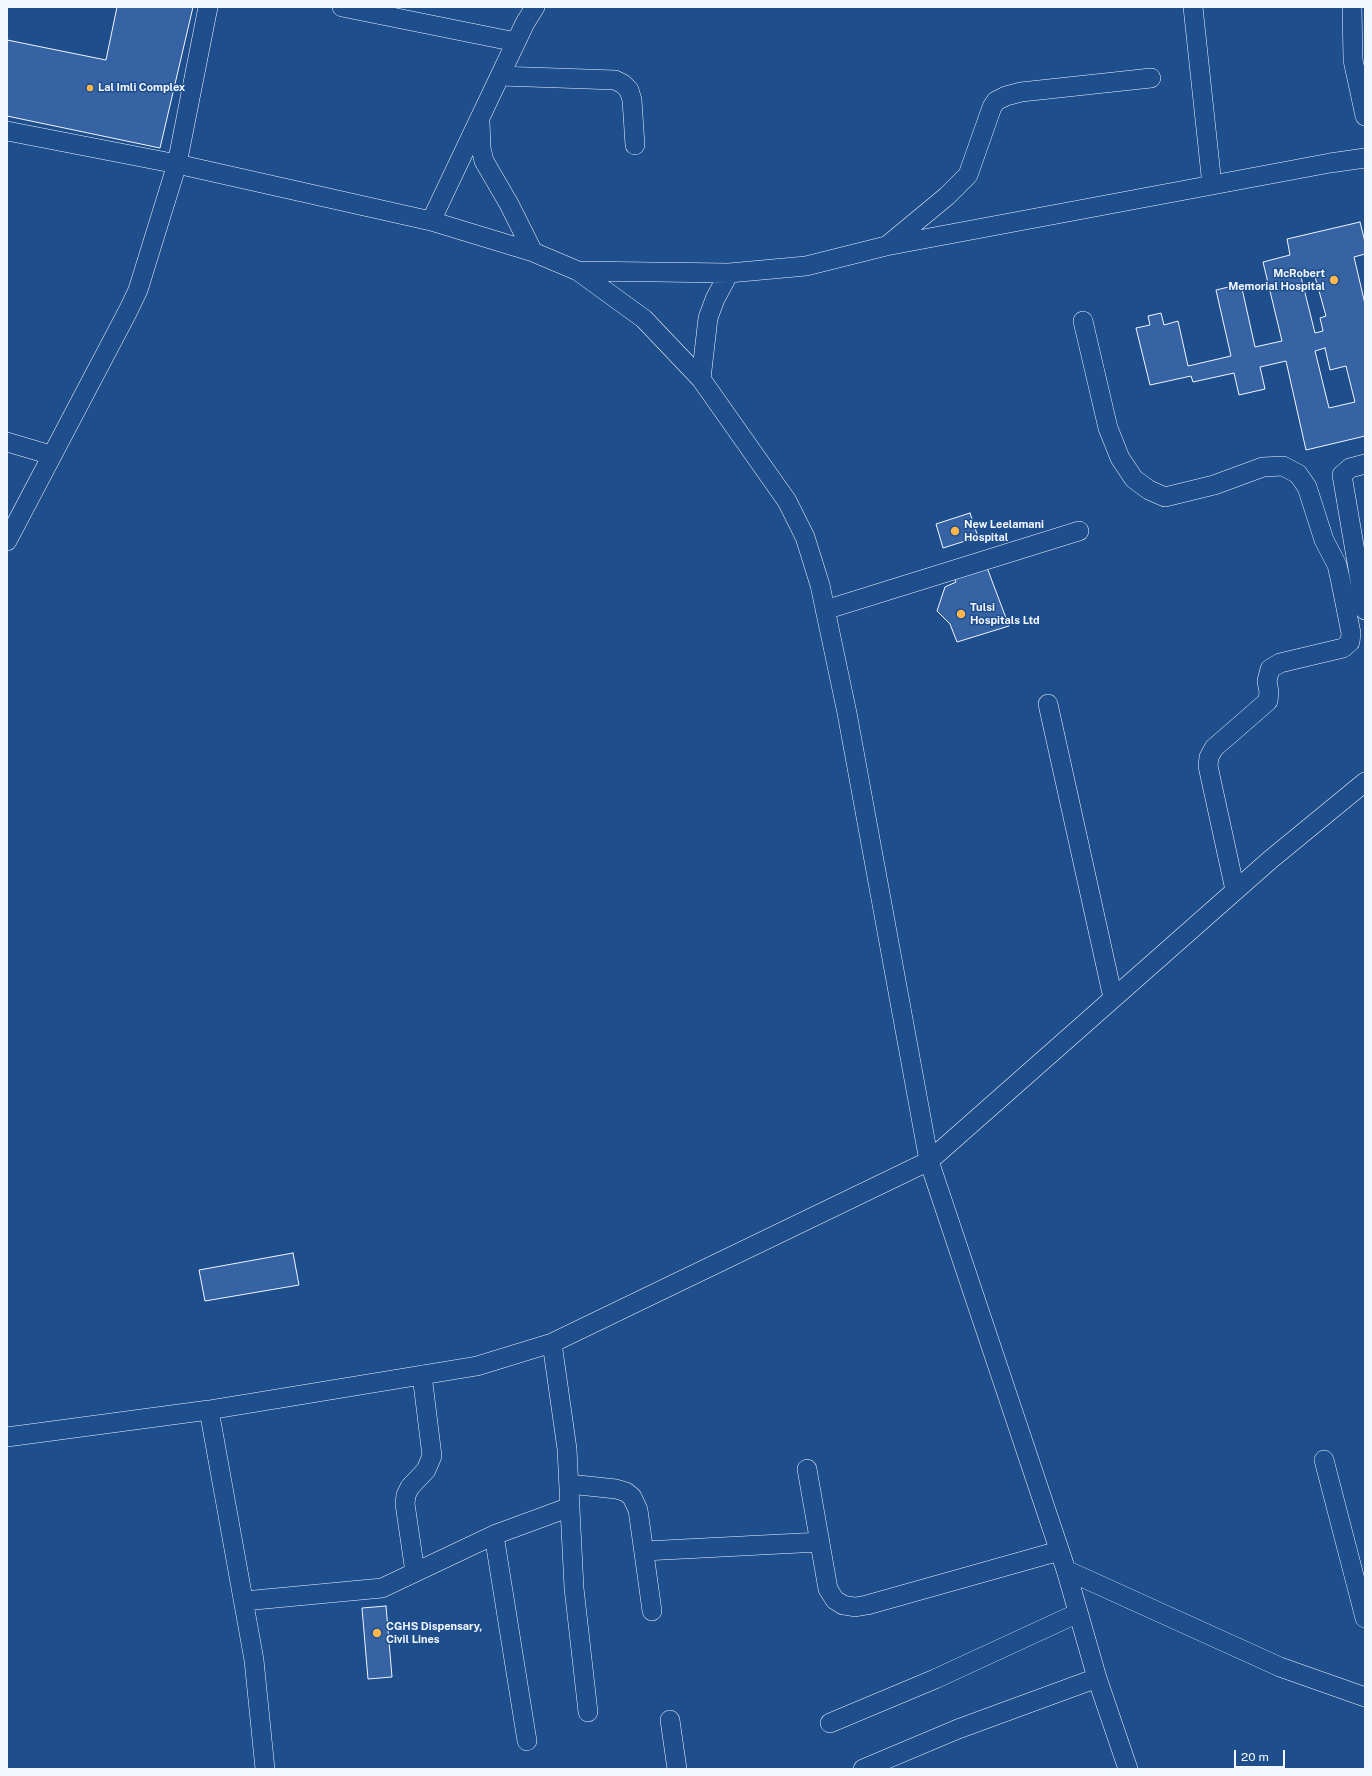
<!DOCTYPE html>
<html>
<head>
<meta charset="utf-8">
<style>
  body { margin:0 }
  #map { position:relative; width:1372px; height:1776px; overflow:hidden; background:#1f4e8c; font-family:"Public Sans",sans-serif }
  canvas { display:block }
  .frame { position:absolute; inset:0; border:8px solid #f2f6ff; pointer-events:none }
  .scale { position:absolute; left:1234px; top:1750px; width:51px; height:18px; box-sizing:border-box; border:2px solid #f2f6ff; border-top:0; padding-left:5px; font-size:12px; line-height:14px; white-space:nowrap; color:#f2f6ff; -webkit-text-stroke:3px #1f4e8c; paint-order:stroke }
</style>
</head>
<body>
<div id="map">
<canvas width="1372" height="1776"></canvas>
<div class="frame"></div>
<div class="scale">20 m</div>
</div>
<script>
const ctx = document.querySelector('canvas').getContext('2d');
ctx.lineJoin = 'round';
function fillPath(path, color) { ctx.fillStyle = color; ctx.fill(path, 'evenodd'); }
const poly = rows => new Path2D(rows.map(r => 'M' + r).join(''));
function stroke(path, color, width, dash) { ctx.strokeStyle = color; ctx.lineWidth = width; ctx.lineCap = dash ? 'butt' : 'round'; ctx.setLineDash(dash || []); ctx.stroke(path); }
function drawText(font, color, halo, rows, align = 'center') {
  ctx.font = font + ' "Public Sans",sans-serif'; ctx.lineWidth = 3; ctx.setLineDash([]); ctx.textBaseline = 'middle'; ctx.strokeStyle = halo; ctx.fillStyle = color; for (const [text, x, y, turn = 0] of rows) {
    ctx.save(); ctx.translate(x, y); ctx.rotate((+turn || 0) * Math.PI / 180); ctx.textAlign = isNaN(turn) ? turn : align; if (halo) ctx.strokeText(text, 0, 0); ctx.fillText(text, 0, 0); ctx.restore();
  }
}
const building = poly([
  [117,7,193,7,160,148,7,116,7,40,106,60,117,7],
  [1360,222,1365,242,1365,254,1354,257,1365,304,1365,436,1306,450,1286,361,1260,367,1265,389,1239,395,1234,373,1193,382,1191,376,1150,385,1136,328,1150,325,1148,316,1161,313,1164,325,1178,321,1188,366,1231,356,1216,290,1241,284,1255,347,1282,341,1263,262,1290,255,1287,239,1360,222],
  [1314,273,1326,316,1320,318,1323,331,1315,333,1301,277,1314,273],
  [1325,348,1330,370,1346,366,1355,402,1329,408,1315,351,1325,348],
  [970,513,978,537,943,548,936,524,970,513],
  [986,565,1009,626,957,642,950,624,937,611,945,587,956,582,953,576,986,565],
  [293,1253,299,1285,205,1301,199,1270,293,1253],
  [386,1606,392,1677,368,1679,362,1608,386,1606]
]);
const minor = poly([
  [342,7,516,42],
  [1193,7,1212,185],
  [1352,7,1353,60,1365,116],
  [500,76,615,80,623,84,629,90,632,100,635,145],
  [480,121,481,148,484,161,509,204,533,252],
  [7,131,177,164,431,221,533,252,578,271,729,273,806,266,886,246,1330,163,1365,158],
  [431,221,525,23,535,7],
  [889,244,947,196,968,175,992,107,996,101,1006,96,1021,92,1151,78],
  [578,271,644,319,701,379,787,501,805,537,820,585,847,713,929,1161,1066,1570,1097,1678,1128,1769],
  [1083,321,1108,428,1120,458,1134,479,1149,490,1165,497,1214,485,1263,467,1283,466,1298,474,1307,487,1324,540,1337,565,1340,578,1351,633,1350,642,1343,648,1280,663,1270,669,1267,681,1269,692,1268,701,1214,748,1209,757,1208,766,1235,890],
  [701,379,708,318,715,299,729,273],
  [7,442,51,455],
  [1365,464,1350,468,1342,475,1365,610],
  [7,541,128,311,138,290,177,164,208,7],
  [825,610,1079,531],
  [1048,704,1113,998],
  [552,1343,567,1449,574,1588,588,1712],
  [209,1410,254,1660,265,1769],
  [7,1437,209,1410,477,1366,552,1343,929,1161,1270,860,1365,782],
  [1324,1460,1365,1618],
  [807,1469,828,1589,835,1600,843,1605,855,1607,867,1605,1059,1551],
  [569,1484,616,1489,626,1492,632,1497,638,1510,652,1611],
  [494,1535,527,1741],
  [644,1551,820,1542],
  [1066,1570,1280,1667,1365,1697],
  [415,1572,405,1504,406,1495,410,1487,426,1470,432,1456,422,1375],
  [244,1601,382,1588,494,1535,570,1507],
  [670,1720,677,1769],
  [830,1723,935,1679,1078,1613],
  [863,1769,958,1729,1097,1678]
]);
const markers = [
  [90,88,4,"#ffb74d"],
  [1334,280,5,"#ffb74d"],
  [955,531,5,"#ffb74d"],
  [961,614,5,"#ffb74d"],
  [377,1633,5,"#ffb74d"]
];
const poiNames = [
  ["Lal Imli Complex",98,88],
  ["McRobert",1325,274,"right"],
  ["Memorial Hospital",1325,287,"right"],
  ["New Leelamani",964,525],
  ["Hospital",964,538],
  ["Tulsi",970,608],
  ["Hospitals Ltd",970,621],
  ["CGHS Dispensary,",386,1627],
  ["Civil Lines",386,1640]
];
fillPath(building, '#3563a3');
stroke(building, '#f2f6ff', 1);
stroke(minor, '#f2f6ff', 20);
stroke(minor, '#1f4e8c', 19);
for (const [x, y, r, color] of markers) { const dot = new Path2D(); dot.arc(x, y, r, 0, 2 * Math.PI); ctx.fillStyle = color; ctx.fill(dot); stroke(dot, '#1f4e8c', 1.5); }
drawText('bold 11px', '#f2f6ff', '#1f4e8c', poiNames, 'left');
</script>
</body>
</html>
